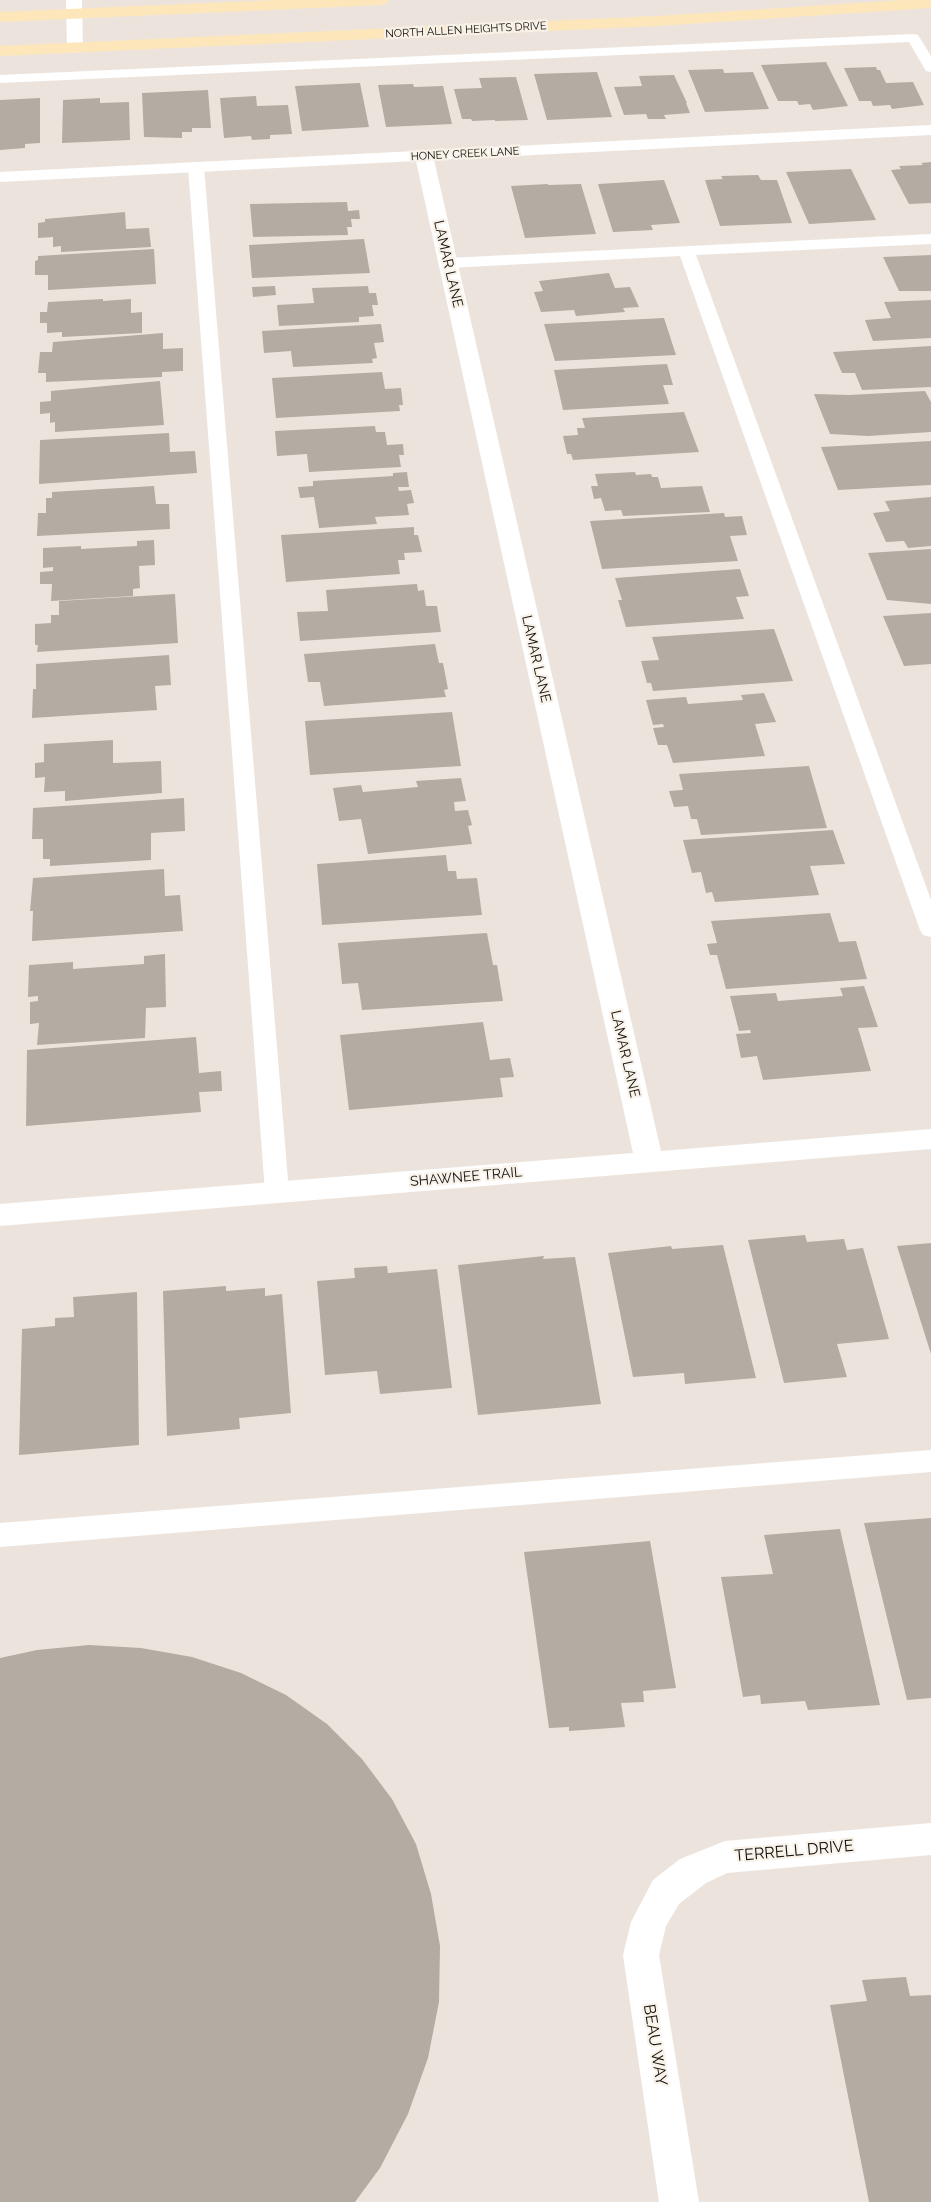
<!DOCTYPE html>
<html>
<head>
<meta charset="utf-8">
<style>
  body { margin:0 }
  canvas { display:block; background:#ece4dc }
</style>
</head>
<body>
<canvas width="931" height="2202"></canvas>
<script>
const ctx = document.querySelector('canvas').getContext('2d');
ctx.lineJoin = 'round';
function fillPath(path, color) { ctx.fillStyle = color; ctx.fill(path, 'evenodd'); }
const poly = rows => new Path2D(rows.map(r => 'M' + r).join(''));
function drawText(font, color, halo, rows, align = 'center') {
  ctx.font = font + ' Raleway,sans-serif'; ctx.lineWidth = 4.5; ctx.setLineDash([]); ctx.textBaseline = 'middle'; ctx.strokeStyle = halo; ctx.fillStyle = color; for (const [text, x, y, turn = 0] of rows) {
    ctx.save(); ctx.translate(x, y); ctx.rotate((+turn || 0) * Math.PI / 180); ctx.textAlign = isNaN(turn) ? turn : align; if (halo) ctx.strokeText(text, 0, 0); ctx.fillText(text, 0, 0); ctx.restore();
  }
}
const building = poly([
  [826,62,848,106,813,110,810,104,799,105,797,101,778,101,761,65],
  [876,67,877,70,880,70,886,83,913,82,924,105,892,109,890,105,873,106,871,101,859,101,844,68],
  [723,69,724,73,753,72,769,109,705,112,688,70],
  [597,72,612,117,547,120,534,74],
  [674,75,687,103,686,103,690,113,664,115,666,119,648,119,646,114,624,115,614,87,642,86,639,76],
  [516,77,528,120,495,121,495,120,472,121,471,119,462,119,454,89,482,88,479,78],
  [360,83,369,127,302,131,295,86],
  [413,84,414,87,443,86,452,124,386,127,378,85],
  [208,90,211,128,192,128,192,132,182,132,182,138,144,137,142,93],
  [256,96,257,106,288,105,292,134,270,135,270,139,252,140,251,136,224,138,220,98],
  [40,98,40,143,25,144,25,148,0,150,0,100],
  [100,98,100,103,129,102,130,140,62,143,63,100],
  [931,162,931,203,909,204,891,170,901,169,899,166,923,165,921,163],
  [851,169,876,220,809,224,786,172],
  [758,175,761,180,777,180,792,223,720,226,705,180,723,179,721,176],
  [664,180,680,223,651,225,653,230,613,232,598,184],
  [548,184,548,185,581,184,596,234,525,238,511,186],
  [347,202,348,211,359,210,360,219,351,219,352,227,347,227,348,235,253,237,250,204],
  [125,212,126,229,149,228,151,247,61,252,61,246,53,247,53,237,38,238,38,223,45,222,45,219],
  [364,239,370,273,252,278,249,245],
  [154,249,156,284,48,290,48,275,35,275,35,261,38,260,38,256],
  [931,255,931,291,899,291,883,257],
  [609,273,615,288,630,287,639,307,623,308,625,312,576,316,574,310,541,312,534,292,543,291,539,281],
  [275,286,276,295,253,297,252,287],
  [368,286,369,293,376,293,378,305,372,305,374,316,359,317,359,322,279,326,277,305,314,303,312,288],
  [103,299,103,301,131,299,131,313,142,312,142,333,62,337,62,332,47,333,47,323,40,323,40,312,47,312,48,302],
  [931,300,931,338,873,341,865,320,891,318,884,302],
  [664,318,676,355,555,361,544,324],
  [381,324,384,342,374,343,377,358,372,359,373,363,293,367,291,351,264,353,262,331],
  [163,333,163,349,183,348,183,371,162,372,162,377,46,382,46,373,38,373,40,352,52,352,53,342],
  [931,346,931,387,862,390,855,373,842,373,833,352],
  [667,364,673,385,663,385,669,404,563,410,554,370],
  [382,372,385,389,401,388,403,405,399,405,400,411,276,418,272,378],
  [160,381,164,425,55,432,55,422,50,423,50,413,40,414,40,402,51,401,51,391],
  [925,391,931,402,931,432,868,436,830,434,814,394,849,395],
  [684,412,699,452,573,460,571,454,567,454,563,436,578,435,577,428,585,428,582,418],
  [375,426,376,432,385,432,387,445,403,444,404,455,399,455,401,467,309,472,307,454,277,456,275,431],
  [169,433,170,452,195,451,197,473,39,484,40,440],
  [931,441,931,485,838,490,821,447],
  [407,472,409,487,398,487,399,491,411,490,414,503,407,504,409,515,375,517,377,524,319,528,314,497,300,498,298,487,313,486,313,481,393,476,393,473],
  [635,472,636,475,651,474,652,477,658,477,661,488,702,486,710,512,623,516,621,510,605,511,601,498,594,499,591,486,598,486,595,474],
  [154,486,156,504,169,504,170,529,37,536,38,513,46,513,46,498,52,498,52,492],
  [931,497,931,546,908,548,904,541,886,542,873,513,890,511,885,501],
  [724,513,725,517,742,516,747,535,730,536,738,561,602,569,590,521],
  [414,527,414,535,418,535,422,552,404,553,405,560,398,560,400,574,286,582,281,535],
  [154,540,155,565,139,566,140,588,133,589,133,596,51,601,52,584,40,584,40,572,53,571,53,567,43,568,43,548,81,546,81,549,137,546,137,541],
  [931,549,931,604,887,600,868,553],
  [740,569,749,596,736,597,744,619,626,627,618,600,622,600,615,578],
  [417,584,418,591,424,590,426,606,437,606,441,632,300,641,297,612,328,611,326,590],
  [175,594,178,643,37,652,38,645,35,645,35,624,51,623,51,615,59,615,59,601],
  [931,613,931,664,904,666,883,616],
  [774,629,793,681,653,691,651,683,647,683,641,661,659,660,652,637],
  [435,644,439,663,443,663,448,689,444,690,446,697,324,706,320,682,308,682,304,654],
  [169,655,171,685,155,686,157,710,32,718,33,689,36,689,36,664],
  [764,693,776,722,755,724,765,756,673,763,667,745,658,745,653,728,664,727,663,724,653,725,646,700,686,697,688,704,743,700,741,695],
  [452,712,461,766,310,775,305,721],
  [113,740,113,763,161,761,162,793,65,801,65,791,44,792,45,777,35,778,35,763,44,762,44,744],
  [809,766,827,828,701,835,697,819,691,819,688,806,674,807,669,791,683,790,679,774],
  [461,778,466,801,454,802,455,811,468,810,472,825,468,826,472,844,368,854,361,819,339,821,333,788,361,785,363,792,418,787,416,781],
  [184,798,185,831,151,833,151,860,50,866,50,859,43,859,43,839,32,839,33,808],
  [833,830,845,864,810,866,819,895,715,902,712,892,706,893,701,872,692,873,683,840],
  [446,855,448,871,456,871,457,879,477,878,482,915,322,925,317,864],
  [164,869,165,896,180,895,183,931,32,941,33,911,30,911,33,878],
  [830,913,839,942,856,941,867,979,726,989,717,955,710,955,707,944,717,943,711,921],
  [487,933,493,965,497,965,503,1001,362,1010,358,983,342,984,338,943],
  [165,954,166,1007,146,1008,145,1038,37,1045,39,1023,30,1024,30,1002,38,1001,38,996,28,997,29,965,73,962,73,969,144,964,144,956],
  [864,986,878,1027,858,1028,871,1071,763,1080,757,1056,741,1058,736,1034,751,1033,750,1030,739,1031,730,996,776,993,778,1001,843,996,840,988],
  [483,1022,490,1060,510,1058,514,1077,500,1078,503,1097,349,1110,340,1035],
  [196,1037,199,1073,221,1071,222,1091,199,1092,201,1112,26,1126,27,1050],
  [805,1235,807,1242,844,1239,847,1250,863,1248,889,1339,837,1344,847,1377,784,1383,748,1240],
  [931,1243,931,1354,897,1246],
  [723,1245,756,1378,685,1384,684,1373,633,1377,608,1253,671,1246,672,1249],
  [544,1256,543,1259,575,1257,601,1404,478,1415,458,1265],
  [387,1266,388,1273,437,1269,452,1388,380,1394,377,1371,325,1375,317,1281,355,1278,354,1268],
  [226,1286,226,1291,265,1288,265,1296,282,1294,291,1413,239,1418,240,1429,167,1436,163,1291],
  [137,1292,139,1445,19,1455,22,1329,55,1326,55,1318,74,1317,73,1297],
  [931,1518,931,1698,907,1700,864,1523],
  [840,1529,880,1705,808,1710,805,1701,761,1704,760,1695,743,1697,721,1577,773,1574,764,1535],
  [650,1541,676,1688,643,1691,644,1702,621,1703,625,1727,569,1731,569,1727,549,1728,524,1552],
  [89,1645,141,1648,192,1657,241,1673,286,1695,327,1724,362,1759,392,1799,416,1844,431,1894,440,1946,439,2002,428,2058,408,2114,380,2168,355,2202,0,2202,0,1658,37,1650],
  [906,1977,910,1996,931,1995,931,2202,869,2202,830,2005,867,2001,862,1980]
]);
const lane = poly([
  [913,34,918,35,931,56,931,72,926,71,909,42,0,83,0,75,913,34],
  [196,162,201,164,204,167,289,1192,286,1198,277,1201,268,1198,265,1192,188,167,191,164,196,162],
  [931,234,931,244,696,255,931,900,931,937,923,935,920,930,680,256,448,268,442,266,440,263,442,260,448,258,931,234],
  [931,1450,931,1472,0,1547,0,1523,931,1450]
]);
const street = poly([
  [66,0,82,0,83,48,81,51,75,53,69,51,67,48,66,0],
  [931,125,931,135,434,160,661,1151,931,1129,931,1149,0,1226,0,1204,633,1153,416,161,0,182,0,172,931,125],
  [931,1823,931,1855,727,1873,706,1883,679,1904,666,1926,659,1955,699,2202,659,2202,623,1955,631,1922,653,1880,680,1859,725,1841,931,1823]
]);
const secondary = poly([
  [276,0,389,0,387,3,381,5,0,22,0,12,276,0],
  [905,0,931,0,931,8,657,26,0,56,0,46,657,16,905,0]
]);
const farStreetnames = [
  ["NORTH ALLEN HEIGHTS DRIVE",466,30,-3],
  ["HONEY CREEK LANE",465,154,-3]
];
const streetNames = [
  ["LAMAR LANE",448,264,77],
  ["LAMAR LANE",536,659,77],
  ["LAMAR LANE",625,1054,77],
  ["SHAWNEE TRAIL",466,1177,-5]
];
const nearStreetnames = [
  ["TERRELL DRIVE",794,1851,-5],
  ["BEAU WAY",655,2045,81]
];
fillPath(building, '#b2aca3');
fillPath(lane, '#fff');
fillPath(street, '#fff');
fillPath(secondary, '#fee6bb');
drawText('11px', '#100e0b', '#f9f2e9', farStreetnames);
drawText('14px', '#100e0b', '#f9f2e9', streetNames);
drawText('16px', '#100e0b', '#f9f2e9', nearStreetnames);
</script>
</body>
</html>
